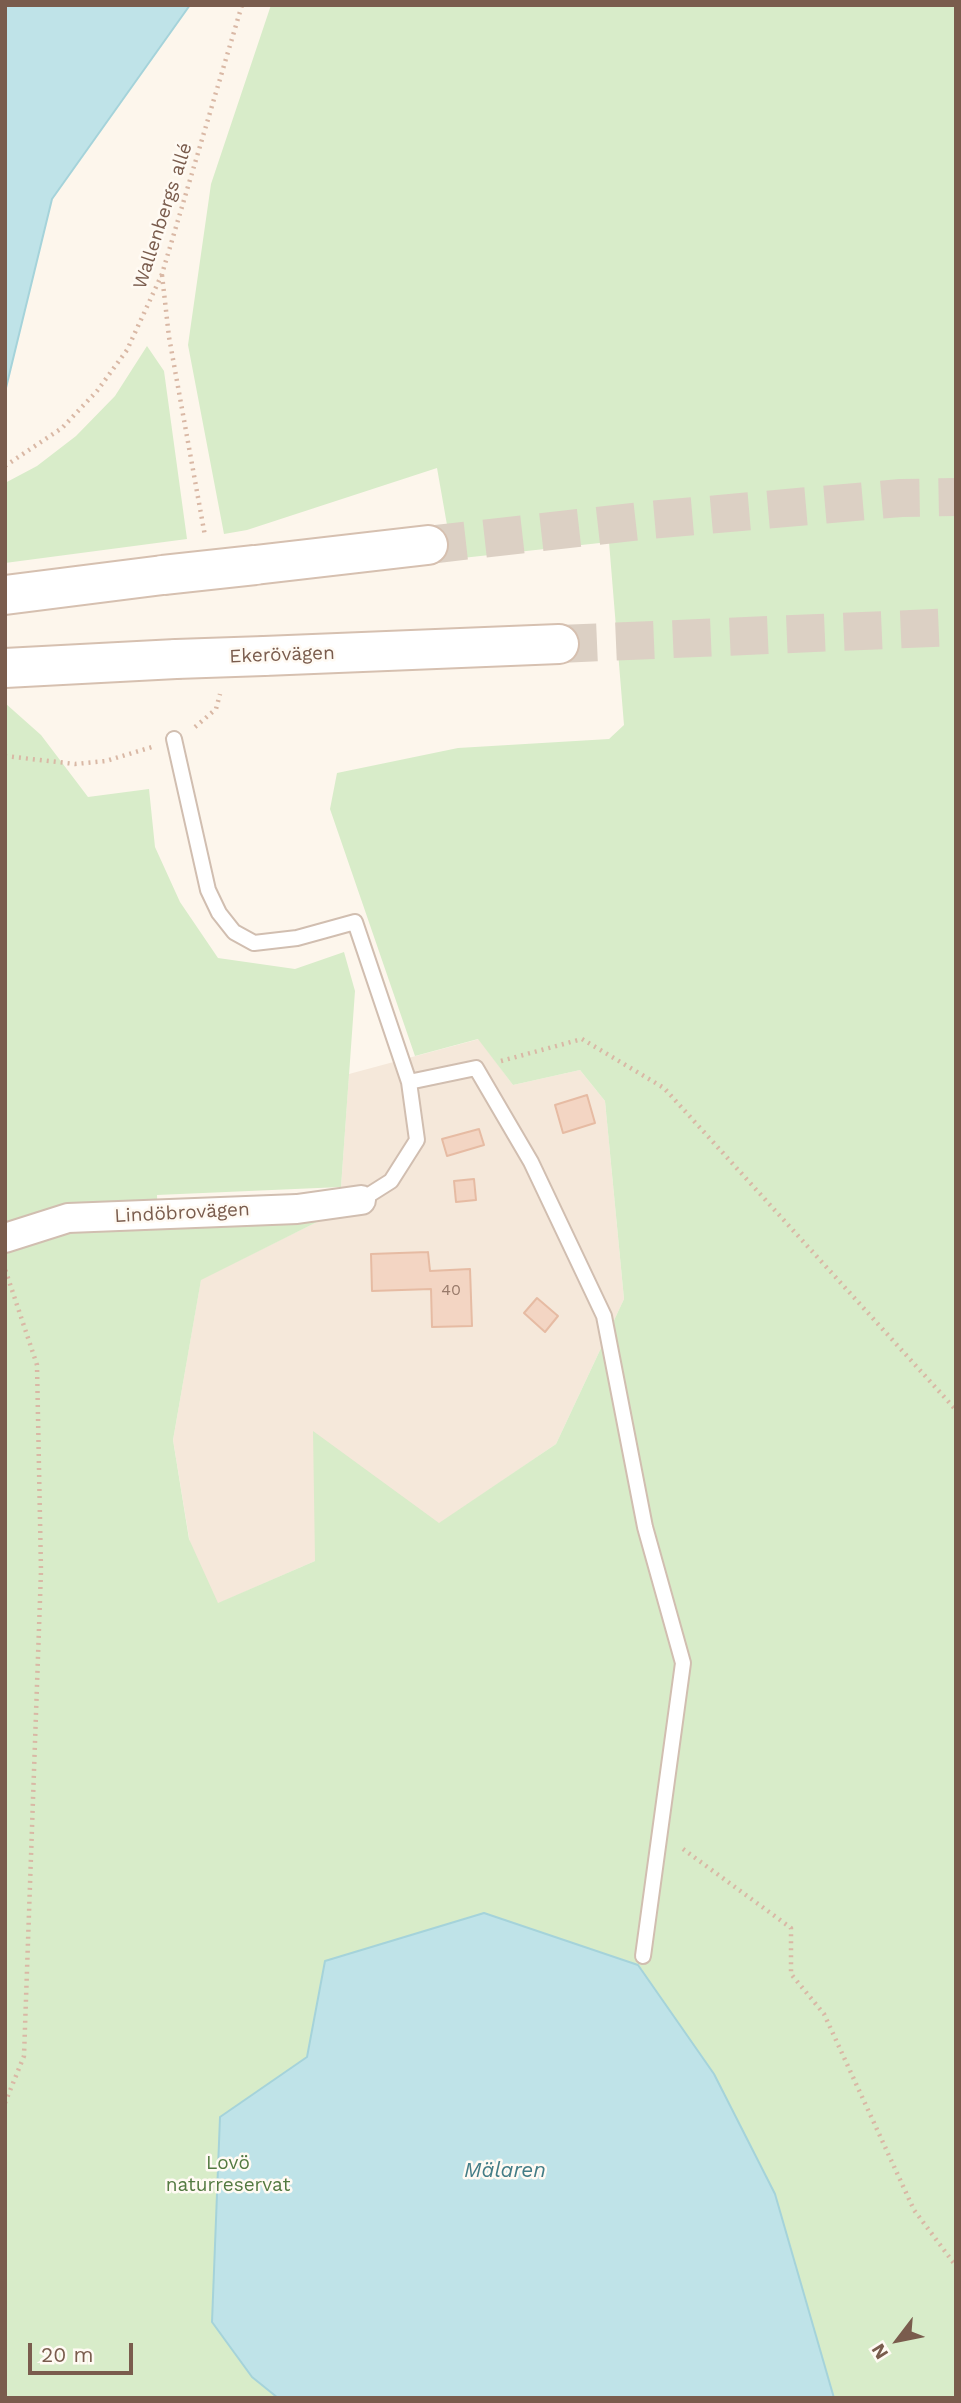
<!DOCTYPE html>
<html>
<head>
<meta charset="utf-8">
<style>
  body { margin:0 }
  #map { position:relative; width:961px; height:2403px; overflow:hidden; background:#fdf6ec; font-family:"Work Sans",sans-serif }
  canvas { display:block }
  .frame { position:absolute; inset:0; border:7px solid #7a5c4d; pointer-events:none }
  .north { position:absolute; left:863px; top:2305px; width:70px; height:70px; -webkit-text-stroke:5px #fffaf3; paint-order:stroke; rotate:238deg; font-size:19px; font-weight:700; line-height:28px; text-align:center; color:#7a5c4d }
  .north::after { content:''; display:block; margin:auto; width:24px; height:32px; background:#7a5c4d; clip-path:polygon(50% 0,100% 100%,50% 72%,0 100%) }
  .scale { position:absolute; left:28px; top:2343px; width:105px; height:32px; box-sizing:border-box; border:4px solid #7a5c4d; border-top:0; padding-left:9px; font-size:21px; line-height:24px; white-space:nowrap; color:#7a5c4d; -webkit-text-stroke:5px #fffaf3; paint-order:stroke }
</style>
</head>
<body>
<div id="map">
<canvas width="961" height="2403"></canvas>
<div class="frame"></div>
<div class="north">N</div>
<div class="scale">20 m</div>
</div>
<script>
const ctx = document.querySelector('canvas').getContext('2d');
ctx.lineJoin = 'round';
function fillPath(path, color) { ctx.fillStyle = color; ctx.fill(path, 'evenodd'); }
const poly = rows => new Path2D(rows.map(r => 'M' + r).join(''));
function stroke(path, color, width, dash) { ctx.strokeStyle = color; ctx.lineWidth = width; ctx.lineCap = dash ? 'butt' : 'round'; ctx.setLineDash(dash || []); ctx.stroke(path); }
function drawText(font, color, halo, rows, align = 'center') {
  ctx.font = font + ' "Work Sans",sans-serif'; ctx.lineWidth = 5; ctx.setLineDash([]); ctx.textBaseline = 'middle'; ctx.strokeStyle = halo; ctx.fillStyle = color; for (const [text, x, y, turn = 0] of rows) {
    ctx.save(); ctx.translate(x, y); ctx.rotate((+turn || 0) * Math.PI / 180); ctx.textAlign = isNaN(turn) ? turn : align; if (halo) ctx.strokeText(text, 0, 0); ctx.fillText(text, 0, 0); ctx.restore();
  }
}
const residential = poly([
  [479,1039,513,1085,580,1070,605,1101,624,1299,556,1444,439,1524,315,1561,201,1611,173,1440,201,1279,319,1221,341,1187,349,1074]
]);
const green = poly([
  [271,5,956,5,956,2398,834,2398,775,2194,484,1913,370,1948,576,2398,5,2398,5,703,41,735,88,797,149,789,155,847,180,902,218,958,295,969,344,952,355,991,341,1187,157,1195,158,1228,319,1221,201,1280,173,1440,189,1539,218,1603,315,1561,313,1431,439,1523,556,1444,624,1299,605,1101,580,1070,513,1085,478,1039,415,1056,330,809,337,773,458,748,609,739,624,725,609,542,453,559,437,468,247,530,224,534,188,345,211,184],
  [147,346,164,371,187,539,5,563,5,483,37,466,76,436,115,396]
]);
const water = poly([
  [5,5,190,5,52,199,5,392,5,5],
  [484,1913,638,1965,714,2074,775,2194,834,2398,278,2398,252,2377,212,2322,220,2117,307,2057,325,1961,484,1913]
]);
const building = poly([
  [587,1095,595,1123,563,1133,555,1105,587,1095],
  [479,1129,484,1145,447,1156,442,1139,479,1129],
  [474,1179,476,1200,456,1202,454,1181,474,1179],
  [428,1252,430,1271,470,1269,472,1326,432,1327,431,1289,372,1291,371,1254,428,1252],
  [537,1298,558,1316,545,1332,524,1313,537,1298]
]);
const secondaryTunnel = poly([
  [428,545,649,520,901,498,956,497],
  [559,644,956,627]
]);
const path = poly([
  [162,275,169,337,205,536],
  [5,466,62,428,97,391,127,350,162,274,242,5],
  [195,727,216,709,220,694],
  [5,756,75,764,106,761,152,747],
  [501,1061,582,1039,664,1088,956,1410],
  [683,1849,791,1928,791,1974,824,2014,914,2210,956,2266],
  [5,2103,24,2056,41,1571,37,1365,5,1269]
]);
const lane = poly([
  [174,739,208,890,219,913,234,932,254,943,297,938,355,922,409,1082,417,1140,391,1181,361,1200],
  [409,1082,476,1068,531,1162,604,1316,645,1527,683,1663,643,1956]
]);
const street = poly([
  [5,1238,68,1218,297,1209,361,1200]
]);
const secondary = poly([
  [255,565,428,545],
  [5,595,163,575],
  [264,656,559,644],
  [5,668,176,659]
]);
const secondaryBridge = poly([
  [163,575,255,565],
  [176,659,264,656]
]);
const numberNames = [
  ["40",451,1290]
];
const streetNames = [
  ["Wallenbergs allé",163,216,-72],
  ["Ekerövägen",282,655,-2],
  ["Lindöbrovägen",182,1213,-3]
];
const parkNames = [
  ["Lovö",228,2163],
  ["naturreservat",228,2185]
];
const waterNames = [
  ["Mälaren",505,2171]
];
fillPath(residential, '#f5e8da');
fillPath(green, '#d8ecc9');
fillPath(water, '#bfe3e8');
stroke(water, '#a5d3da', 2);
fillPath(building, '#f3d5c3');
stroke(building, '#e6bba3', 2);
stroke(secondaryTunnel, '#dcd0c4', 38, [38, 19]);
stroke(lane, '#d1beb0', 18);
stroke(street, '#d1beb0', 32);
stroke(secondary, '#d6c0b0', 42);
stroke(path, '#d9b8a5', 4.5, [2, 5]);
stroke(lane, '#fff', 14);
stroke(street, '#fff', 28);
stroke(secondary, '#fff', 38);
stroke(secondaryBridge, '#d6c0b0', 42, []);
stroke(secondaryBridge, '#fff', 38);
drawText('16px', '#987a6a', null, numberNames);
drawText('19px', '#7a5c4d', '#fffaf3', streetNames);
drawText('19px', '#537a41', '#fffaf3', parkNames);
drawText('italic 21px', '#437c86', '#fffaf3', waterNames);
</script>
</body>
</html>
